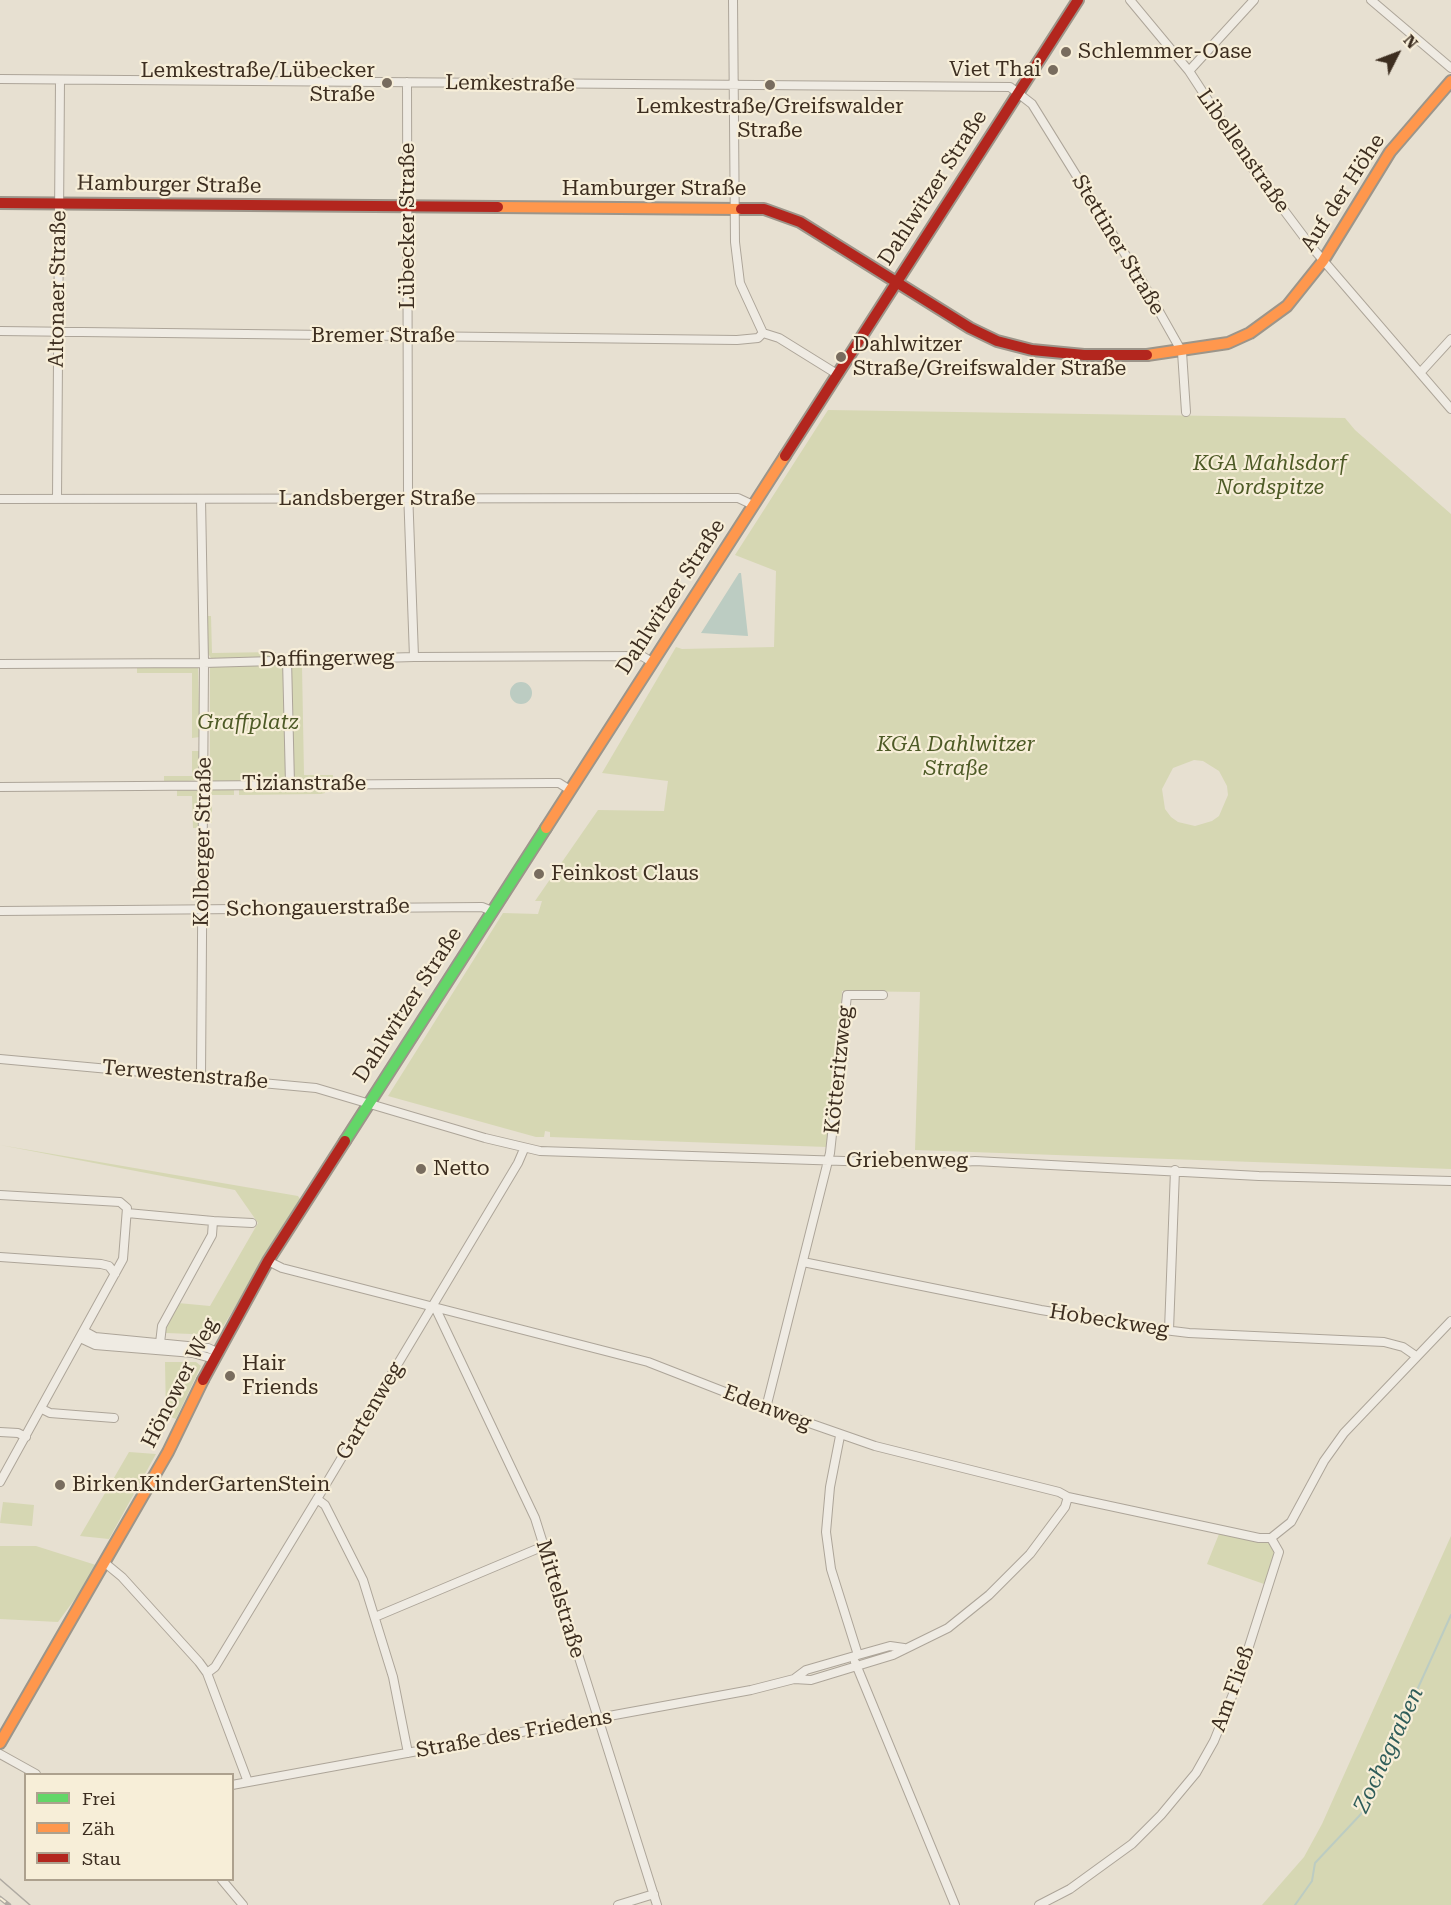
<!DOCTYPE html>
<html>
<head>
<meta charset="utf-8">
<style>
  body { margin:0 }
  #map { position:relative; width:1451px; height:1905px; overflow:hidden; background:#e7e0d1; font-family:"Roboto Serif",serif }
  canvas { display:block }
  .legend { position:absolute; left:24px; top:1773px; width:210px; height:108px; box-sizing:border-box; background:#f7eed8; border:2px solid #ada18e; margin:0; padding:8px 10px; list-style:none; font-size:18px; color:#3d2e20 }
  .legend li { display:flex; align-items:center; gap:12px; height:30px }
  .legend b { width:30px; border:2px solid #ada18e }
  .north { position:absolute; left:1367px; top:24px; width:60px; height:60px; -webkit-text-stroke:4px #f7eed8; paint-order:stroke; rotate:48deg; font-size:16px; font-weight:700; line-height:24px; text-align:center; color:#3d2e20 }
  .north::after { content:''; display:block; margin:auto; width:21px; height:27px; background:#3d2e20; clip-path:polygon(50% 0,100% 100%,50% 72%,0 100%) }
</style>
</head>
<body>
<div id="map">
<canvas width="1451" height="1905"></canvas>
<ul class="legend">
<li><b style="height:8px;background:#63d668"></b>Frei</li>
<li><b style="height:8px;background:#ff974d"></b>Zäh</li>
<li><b style="height:8px;background:#b3261e"></b>Stau</li>
</ul>
<div class="north">N</div>
</div>
<script>
const ctx = document.querySelector('canvas').getContext('2d');
ctx.lineJoin = 'round';
function fillPath(path, color) { ctx.fillStyle = color; ctx.fill(path, 'evenodd'); }
const poly = rows => new Path2D(rows.map(r => 'M' + r).join(''));
function stroke(path, color, width, dash) { ctx.strokeStyle = color; ctx.lineWidth = width; ctx.lineCap = dash ? 'butt' : 'round'; ctx.setLineDash(dash || []); ctx.stroke(path); }
function drawText(font, color, halo, rows, align = 'center') {
  ctx.font = font + ' "Roboto Serif",serif'; ctx.lineWidth = 4.5; ctx.setLineDash([]); ctx.textBaseline = 'middle'; ctx.strokeStyle = halo; ctx.fillStyle = color; for (const [text, x, y, turn = 0] of rows) {
    ctx.save(); ctx.translate(x, y); ctx.rotate((+turn || 0) * Math.PI / 180); ctx.textAlign = isNaN(turn) ? turn : align; if (halo) ctx.strokeText(text, 0, 0); ctx.fillText(text, 0, 0); ctx.restore();
  }
}
const green = poly([
  [828,410,1345,418,1355,430,1451,514,1451,1169,915,1150,920,992,842,991,840,1042,827,1147,550,1137,550,1132,545,1131,544,1137,536,1137,388,1096,503,913,538,914,542,901,535,901,598,810,664,811,668,781,602,773,676,647,682,649,774,647,776,571,735,555],
  [1194,760,1203,761,1219,771,1227,786,1228,795,1219,816,1212,821,1195,826,1178,822,1171,817,1165,809,1162,789,1173,768],
  [207,616,211,616,212,653,276,652,276,657,211,658,207,652],
  [326,661,326,665,302,666,304,775,333,775,333,782,297,781,293,778,290,665,292,662],
  [283,664,287,777,283,781,213,782,210,778,210,665],
  [137,666,198,667,200,737,192,738,192,673,137,673],
  [192,751,201,751,200,780,164,783,164,776,192,776],
  [214,787,234,787,234,795,212,795,212,823,206,823,206,796],
  [239,787,325,787,325,793,321,794,239,795],
  [177,788,198,788,200,791,202,828,193,828,192,796,177,796],
  [0,1145,298,1196,300,1199,218,1335,166,1333,166,1326,178,1303,210,1306,258,1223,235,1190],
  [165,1362,196,1362,201,1366,176,1419,166,1415],
  [129,1452,156,1454,109,1539,80,1536],
  [3,1502,34,1505,32,1526,0,1523],
  [1219,1534,1272,1544,1275,1549,1274,1558,1264,1584,1207,1564],
  [1451,1536,1451,1905,1262,1905,1304,1857,1322,1824],
  [0,1546,36,1546,99,1566,58,1622,0,1619]
]);
const water = poly([
  [741,573,748,636,701,633,739,573],
  '510 693a11 11 0 1 1 22 0a11 11 0 1 1-22 0Z'
]);
const stream = poly([
  [1295,1905,1312,1881,1315,1863,1361,1814,1451,1615]
]);
const street = poly([
  [733,0,735,242,740,283,763,333,779,338,837,374],
  [1130,0,1189,71,1253,169,1310,245,1451,409],
  [1371,0,1451,68],
  [1189,71,1254,0],
  [0,79,1010,87,1032,104,1143,283,1182,352,1186,412],
  [407,82,408,490,414,657],
  [0,331,737,340,758,338,763,333],
  [1420,373,1451,339],
  [0,499,726,498,738,498,753,505],
  [57,499,60,80],
  [201,499,204,663,201,1076],
  [287,659,290,784],
  [0,664,204,663,414,657,642,656,652,662],
  [0,787,550,783,559,783,570,790],
  [0,911,482,907,492,911],
  [0,1059,316,1088,485,1138,540,1151,935,1164,975,1161,1259,1176,1451,1181],
  [0,1195,120,1202,127,1208,123,1259,0,1482],
  [127,1213,213,1221,212,1235,162,1326,160,1343],
  [213,1221,252,1223],
  [0,1257,101,1264,109,1266,115,1274],
  [268,1261,282,1268,648,1362,766,1408,875,1446,1059,1492,1068,1497,1259,1538,1271,1538,1291,1522,1324,1461,1344,1433,1451,1321],
  [803,1262,1041,1310,1164,1330,1189,1333,1384,1342,1403,1347,1416,1356],
  [434,1305,535,1518,657,1905],
  [1169,1330,1175,1170],
  [84,1331,95,1337,208,1348,217,1352],
  [80,1338,95,1345,193,1353,214,1359],
  [766,1408,830,1153,847,995,883,995],
  [42,1409,50,1413,114,1418],
  [0,1432,18,1433,26,1437],
  [840,1436,830,1487,826,1532,831,1569,858,1655],
  [317,1499,325,1505,363,1580,393,1677,408,1753],
  [105,1563,122,1577,199,1662,207,1673,248,1782],
  [375,1617,544,1546],
  [855,1662,955,1905],
  [207,1673,215,1667,317,1499,518,1163,524,1149],
  [794,1679,811,1680,893,1655,948,1628,989,1595,1030,1554,1065,1507,1068,1497],
  [0,1754,36,1774],
  [232,1785,751,1690,794,1679,806,1670,858,1655,890,1646,904,1648],
  [222,1880,243,1905],
  [618,1905,654,1894],
  [1039,1905,1070,1889,1132,1844,1161,1815,1196,1773,1214,1741,1237,1684,1279,1552,1271,1538]
]);
const fast = poly([
  [345,1141,546,828]
]);
const slow = poly([
  [498,207,741,209],
  [1147,355,1228,343,1250,333,1287,306,1323,261,1390,152,1451,81],
  [546,828,785,456],
  [0,1743,168,1452,203,1380]
]);
const jam = poly([
  [0,203,498,207],
  [741,209,764,209,800,222,970,328,997,341,1032,350,1084,355,1147,355],
  [785,456,1078,0],
  [203,1380,268,1261,345,1141]
]);
const tram = poly([
  [0,1879,30,1905]
]);
const rail = poly([
  [0,1898,9,1905]
]);
const markers = [
  [1066,52,6,"#786c5e"],
  [1053,70,6,"#786c5e"],
  [387,83,6,"#786c5e"],
  [770,85,6,"#786c5e"],
  [841,357,6,"#786c5e"],
  [539,874,6,"#786c5e"],
  [421,1169,6,"#786c5e"],
  [230,1376,6,"#786c5e"],
  [60,1485,6,"#786c5e"]
];
const poiNames = [
  ["Schlemmer-Oase",1078,52],
  ["Viet Thai",1041,70,"right"],
  ["Lemkestraße/Lübecker",375,71,"right"],
  ["Straße",375,95,"right"],
  ["Lemkestraße/Greifswalder",770,107,"center"],
  ["Straße",770,131,"center"],
  ["Dahlwitzer",853,345],
  ["Straße/Greifswalder Straße",853,369],
  ["Feinkost Claus",551,874],
  ["Netto",433,1169],
  ["Hair",242,1364],
  ["Friends",242,1388],
  ["BirkenKinderGartenStein",72,1485]
];
const streetNames = [
  ["Lemkestraße",510,84,1],
  ["Libellenstraße",1243,151,55],
  ["Hamburger Straße",169,185,1],
  ["Dahlwitzer Straße",933,188,-57],
  ["Hamburger Straße",654,189],
  ["Auf der Höhe",1343,193,-57],
  ["Lübecker Straße",408,226,-90],
  ["Stettiner Straße",1118,245,59],
  ["Altonaer Straße",58,289,-89],
  ["Bremer Straße",383,336],
  ["Landsberger Straße",377,499],
  ["Dahlwitzer Straße",671,597,-57],
  ["Daffingerweg",327,659,-1],
  ["Tizianstraße",304,784],
  ["Kolberger Straße",203,842,-89],
  ["Schongauerstraße",318,908,-1],
  ["Dahlwitzer Straße",408,1005,-57],
  ["Kötteritzweg",839,1070,-84],
  ["Terwestenstraße",185,1075,5],
  ["Griebenweg",907,1161],
  ["Hobeckweg",1109,1321,9],
  ["Hönower Weg",180,1383,-63],
  ["Edenweg",767,1408,21],
  ["Gartenweg",370,1411,-59],
  ["Mittelstraße",560,1599,73],
  ["Am Fließ",1233,1689,-70],
  ["Straße des Friedens",514,1734,-10]
];
const parkNames = [
  ["KGA Mahlsdorf",1270,464],
  ["Nordspitze",1270,488],
  ["Graffplatz",248,723],
  ["KGA Dahlwitzer",956,745],
  ["Straße",956,769]
];
const waterNames = [
  ["Zochegraben",1389,1750,-65]
];
fillPath(green, '#d6d7b3');
fillPath(water, '#bcccc2');
stroke(stream, '#bcccc2', 2);
stroke(street, '#ada599', 10);
stroke(fast, '#9c958a', 14);
stroke(slow, '#9c958a', 14);
stroke(jam, '#9c958a', 14);
stroke(street, '#efebe3', 8);
stroke(fast, '#63d668', 10);
stroke(slow, '#ff974d', 10);
stroke(jam, '#b3261e', 10);
stroke(tram, '#afaaa2', 1.5);
stroke(rail, '#afaaa2', 4.5);
stroke(rail, '#f7eed8', 2, [7]);
for (const [x, y, r, color] of markers) { const dot = new Path2D(); dot.arc(x, y, r, 0, 2 * Math.PI); ctx.fillStyle = color; ctx.fill(dot); stroke(dot, '#f7eed8', 2); }
drawText('21px', '#3d2e20', '#f7eed8', poiNames, 'left');
drawText('21px', '#3d2e20', '#f7eed8', streetNames);
drawText('italic 21px', '#4d5a26', '#f7eed8', parkNames);
drawText('italic 22px', '#2f5d5a', '#f7eed8', waterNames);
</script>
</body>
</html>
